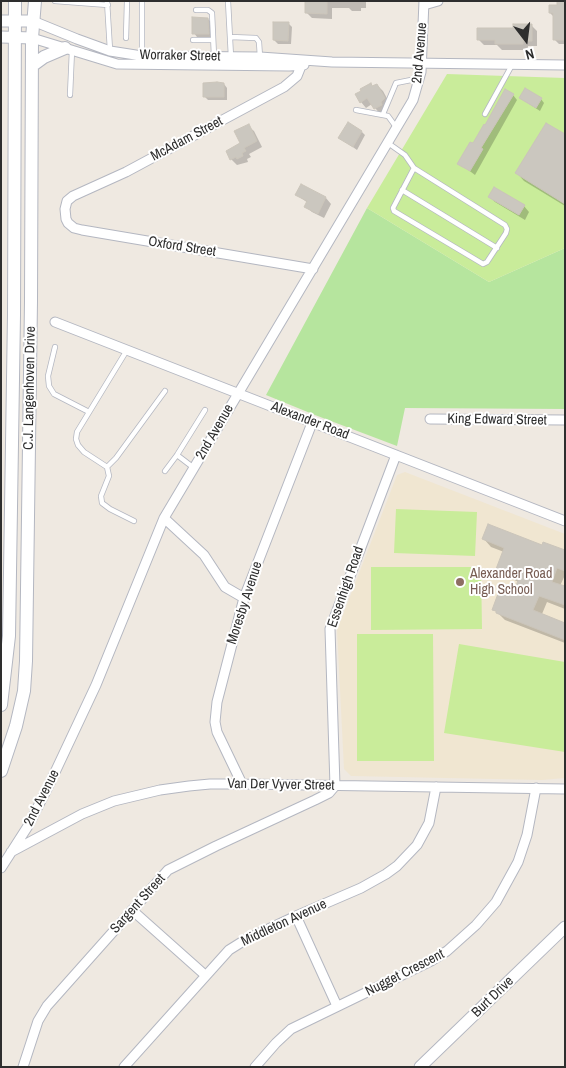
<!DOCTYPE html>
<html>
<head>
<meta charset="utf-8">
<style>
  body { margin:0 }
  #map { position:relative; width:566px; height:1068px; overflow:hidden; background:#efe9e1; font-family:"Archivo Narrow",sans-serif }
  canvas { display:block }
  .frame { position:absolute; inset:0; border:2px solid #2e2e2e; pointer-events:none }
  .north { position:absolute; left:501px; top:15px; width:50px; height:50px; -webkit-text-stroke:4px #fff; paint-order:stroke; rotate:165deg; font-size:14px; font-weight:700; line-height:20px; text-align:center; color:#2e2e2e }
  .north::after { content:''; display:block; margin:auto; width:18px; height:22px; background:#2e2e2e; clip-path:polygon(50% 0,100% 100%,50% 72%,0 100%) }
</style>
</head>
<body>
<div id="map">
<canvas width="566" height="1068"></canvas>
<div class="frame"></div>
<div class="north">N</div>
</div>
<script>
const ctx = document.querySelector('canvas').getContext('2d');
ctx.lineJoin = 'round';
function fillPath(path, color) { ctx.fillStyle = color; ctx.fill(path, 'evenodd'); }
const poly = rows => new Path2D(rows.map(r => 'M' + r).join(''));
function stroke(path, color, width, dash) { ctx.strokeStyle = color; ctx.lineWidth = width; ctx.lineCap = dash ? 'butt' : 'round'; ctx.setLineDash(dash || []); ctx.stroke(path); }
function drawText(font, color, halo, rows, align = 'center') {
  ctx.font = font + ' "Archivo Narrow",sans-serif'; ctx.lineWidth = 4; ctx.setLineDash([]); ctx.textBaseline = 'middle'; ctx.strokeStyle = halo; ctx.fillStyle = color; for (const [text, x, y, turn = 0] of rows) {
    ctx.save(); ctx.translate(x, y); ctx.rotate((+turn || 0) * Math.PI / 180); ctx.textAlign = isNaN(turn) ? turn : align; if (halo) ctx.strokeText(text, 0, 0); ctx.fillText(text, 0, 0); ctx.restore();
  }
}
const education = poly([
  [405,472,565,534,565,778,542,780,351,776,344,769,337,630,397,475]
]);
const green = poly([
  [367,208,489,282,565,248,565,409,405,408,397,446,315,415,266,395]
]);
const pitch = poly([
  [447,74,565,78,565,248,489,282,367,208],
  [396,509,477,512,475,556,394,553],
  [371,567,481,567,482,629,371,630],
  [357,634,433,634,434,761,357,761],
  [459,644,565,662,565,752,444,733]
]);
const shadow = poly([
  [306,1,366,1,366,8,361,8,361,11,352,11,349,8,332,8,332,19,312,18,306,12],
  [565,1,565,44,559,44,554,39,554,17,550,13],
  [208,19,211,22,212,37,197,37,194,33],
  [288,23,292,27,291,44,278,44,274,40],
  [531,25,537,31,537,46,528,46,528,50,502,50,497,45,484,45,478,39],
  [224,84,227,88,227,100,208,100,204,96],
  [377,85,383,91,390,104,386,108,387,111,380,114,372,104,366,108,361,102,373,87],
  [513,95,517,100,475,175,459,163],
  [520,98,541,99,544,103,540,111],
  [248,126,254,131,262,147,249,154,251,157,247,159,248,162,237,165,231,159,242,144],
  [362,132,365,135,357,150,340,138],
  [565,135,565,206,524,181,517,173],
  [302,186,326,198,331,204,324,218,312,212,306,207,308,203,297,195],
  [489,196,524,206,529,212,525,220,495,202],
  [484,539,542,547,565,551,565,575,560,586,565,588,565,609,547,602,542,614,565,624,565,643,505,620,494,609,513,598,519,582,505,576,497,569,504,552,491,547]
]);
const building = poly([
  [305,1,327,1,327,14,305,13,305,1],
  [557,1,565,1,565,40,553,40,553,13,549,13,549,5,557,5,557,1],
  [192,17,208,18,209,34,192,34,192,17],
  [273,22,289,22,288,41,273,40,273,22],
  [513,24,532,24,532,41,523,41,523,44,495,44,495,40,477,40,477,28,513,28,513,24],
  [217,82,224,83,224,97,203,97,203,83,217,82],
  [371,83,372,86,377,84,385,98,381,102,382,105,374,109,367,98,360,103,355,94,361,91,360,89,371,83],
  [525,88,542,98,536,108,519,98,525,88],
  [505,89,514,94,481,148,483,149,470,171,457,164,470,142,473,143,484,124,485,125,505,89],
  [348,122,362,131,353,147,338,138,348,122],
  [546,123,565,134,565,204,515,173,546,123],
  [249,124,257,141,244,148,246,151,242,153,243,156,237,159,236,157,230,160,226,151,240,143,234,131,249,124],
  [301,184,326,197,318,214,304,207,307,201,295,195,301,184],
  [494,187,525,205,519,215,488,197,494,187],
  [488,524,542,545,543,542,565,550,565,571,557,568,552,582,565,586,565,605,539,596,533,610,565,623,565,640,496,613,496,611,492,610,499,591,512,596,519,578,496,569,504,548,482,539,488,524]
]);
const service = poly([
  [55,1,108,5],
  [107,1,110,50],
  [228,1,231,57],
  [196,10,208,10,212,13,214,56],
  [230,37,256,38,259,42,260,57],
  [126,38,127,1],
  [193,40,213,40],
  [142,56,142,1],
  [70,95,72,50],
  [356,110,388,116,396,127],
  [383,114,396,83,411,80,420,80],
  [485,114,512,65],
  [388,143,405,155,414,168,505,225,507,229,506,233,487,262,483,264,473,258,394,211,393,208,414,168],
  [402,190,497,248],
  [55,347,48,376,49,386,54,394,89,412],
  [127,350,77,432,76,439,78,445,84,452,107,467,109,476,101,496,102,503,110,509,134,521],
  [177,455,194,468],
  [107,467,116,458,165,391],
  [165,471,177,455,205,410]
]);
const minor = poly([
  [424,5,438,1],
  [33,21,77,39,110,51,142,56,260,57,332,62,565,65],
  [32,38,117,64,289,66,304,65],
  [303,61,297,76,284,87,126,172,73,196,67,201,65,209,66,219,68,223,74,228,82,230,313,269],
  [55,322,565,521],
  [430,419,565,420],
  [164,518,204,555,225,587,244,598],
  [242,784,217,732,215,722,217,702,244,598,312,423],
  [11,852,82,814,114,801,160,790,189,786,210,784,242,784,565,789],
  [1,868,28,826,49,785,96,685,164,518,413,100,421,72,424,1],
  [132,910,205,975],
  [296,916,337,1006],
  [23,1067,38,1021,47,1006,168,870,216,846,315,800,329,793,335,786,330,629,396,455],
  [124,1067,229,950,245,940,296,916,361,888,386,874,397,866,417,845,429,823,436,787],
  [255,1067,276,1043,291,1029,431,961,447,951,476,925,496,902,518,862,527,835,536,788]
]);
const tertiary = poly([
  [1,21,33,21],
  [1,37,32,38],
  [420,1067,565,927]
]);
const secondary = poly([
  [33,65,44,57,65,48],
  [1,705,9,636,14,315,15,1],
  [1,771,16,726,24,691,26,661,31,301,32,38,35,1]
]);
const markers = [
  [460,582,5,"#8d6e63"]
];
const streetNames = [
  ["2nd Avenue",420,53,-85],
  ["Worraker Street",180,56,1],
  ["McAdam Street",187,139,-28],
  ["Oxford Street",182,247,9],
  ["C.J. Langenhoven Drive",30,388,-89],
  ["King Edward Street",497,420,1],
  ["Alexander Road",310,421,21],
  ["2nd Avenue",215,432,-60],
  ["Essenhigh Road",346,587,-71],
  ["Moresby Avenue",245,603,-72],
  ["Van Der Vyver Street",281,785,1],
  ["2nd Avenue",42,798,-63],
  ["Sargent Street",138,904,-48],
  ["Middleton Avenue",284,923,-25],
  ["Nugget Crescent",405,973,-27],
  ["Burt Drive",493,997,-44]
];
const educationNames = [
  ["Alexander Road",470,574],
  ["High School",470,590]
];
fillPath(education, '#f0e6d1');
fillPath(green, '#b6e59e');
fillPath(pitch, '#c9ec9a');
fillPath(shadow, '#0003');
fillPath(building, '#cbc7bf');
stroke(building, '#cbc5ba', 1);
stroke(service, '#b4b7c1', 6);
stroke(minor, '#b4b7c1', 11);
stroke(tertiary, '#b4b7c1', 13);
stroke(secondary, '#b4b7c1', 14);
stroke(service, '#fff', 4.5);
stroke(minor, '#fff', 9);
stroke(tertiary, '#fff', 11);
stroke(secondary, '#fff', 12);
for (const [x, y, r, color] of markers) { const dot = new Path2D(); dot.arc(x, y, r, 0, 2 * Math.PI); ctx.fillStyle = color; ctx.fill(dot); stroke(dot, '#fff', 2); }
drawText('14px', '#2e2e2e', '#fff', streetNames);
drawText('14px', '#785e54', '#fff', educationNames, 'left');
</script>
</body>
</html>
